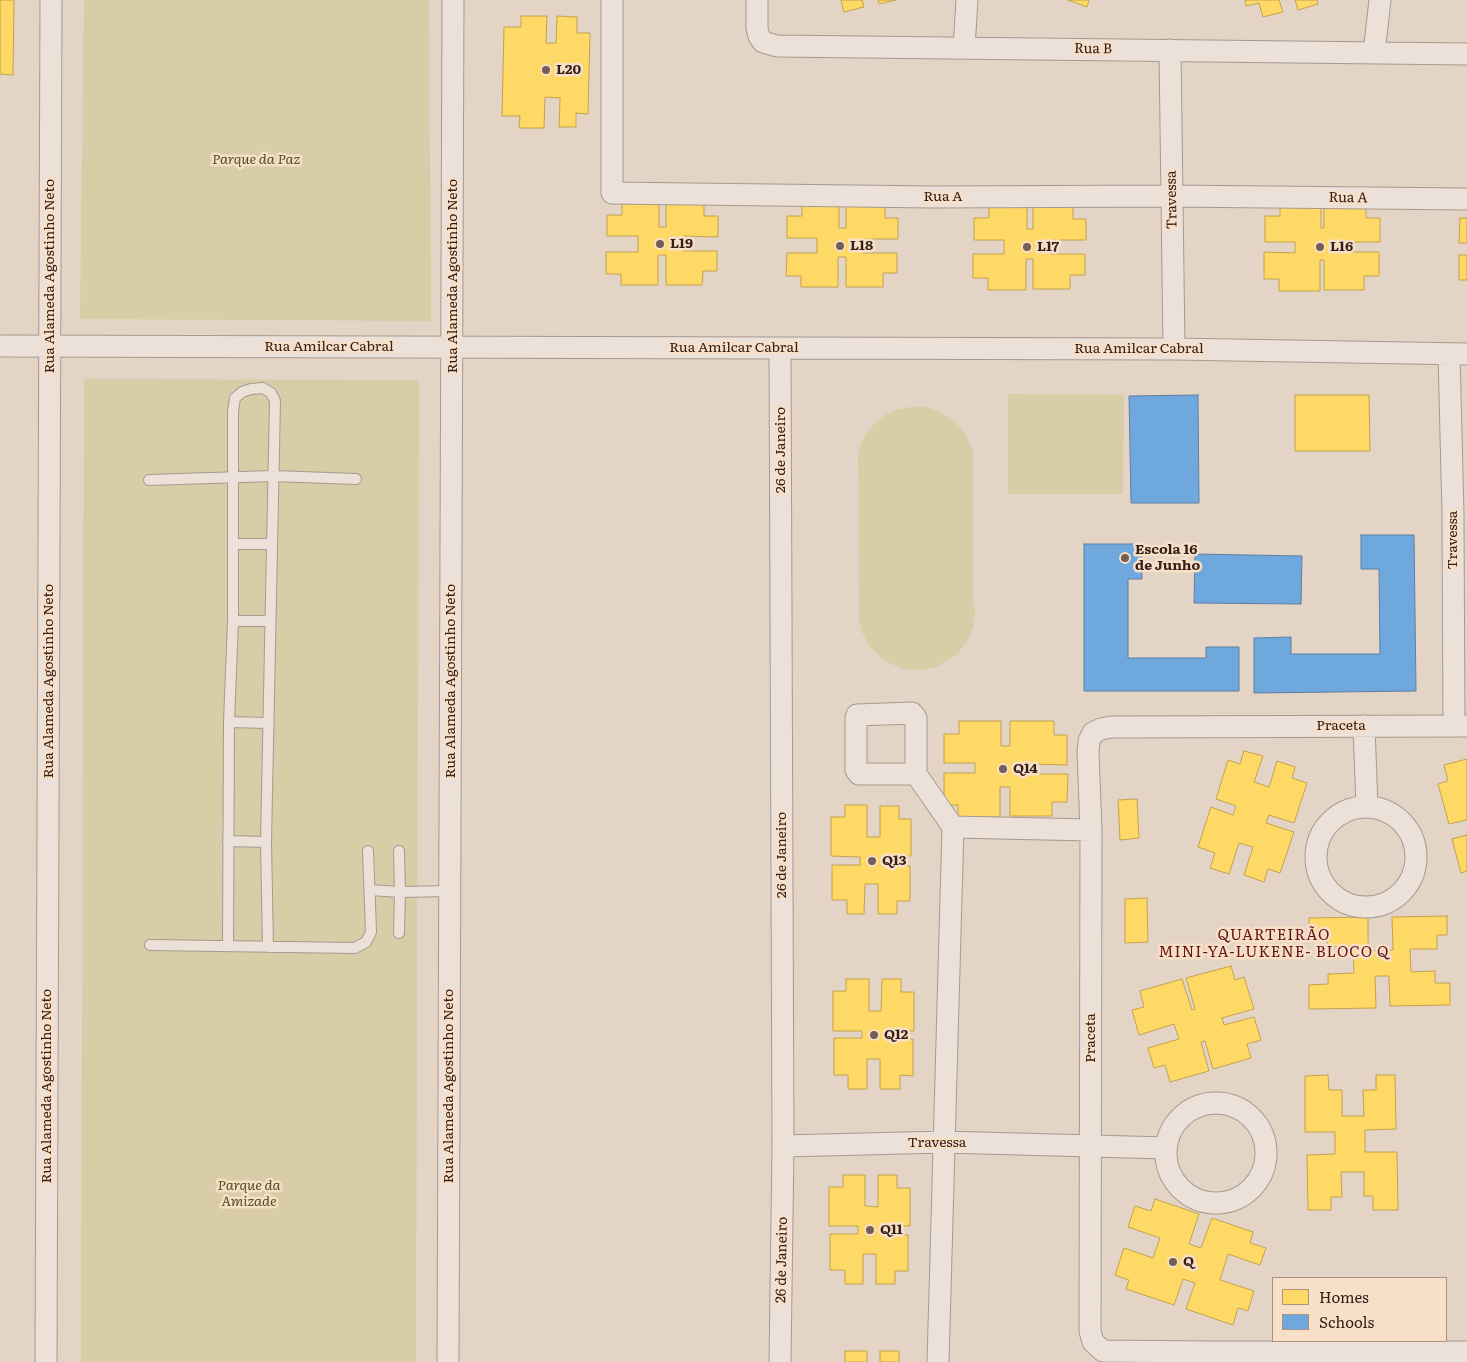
<!DOCTYPE html>
<html>
<head>
<meta charset="utf-8">
<style>
  body { margin:0 }
  #map { position:relative; width:1467px; height:1362px; overflow:hidden; background:#e4d4c5; font-family:Literata,serif }
  canvas { display:block }
  .legend { position:absolute; left:1272px; top:1277px; width:175px; height:65px; box-sizing:border-box; background:#f8dfc8; border:1px solid #aa9382; margin:0; padding:6px 9px; list-style:none; font-size:15px; color:#352019 }
  .legend li { display:flex; align-items:center; gap:10px; height:25px }
  .legend b { width:25px; border:1px solid #aa9382 }
</style>
</head>
<body>
<div id="map">
<canvas width="1467" height="1362"></canvas>
<ul class="legend">
<li><b style="height:14px;background:#ffd966"></b>Homes</li>
<li><b style="height:14px;background:#6fa8dc"></b>Schools</li>
</ul>
</div>
<script>
const ctx = document.querySelector('canvas').getContext('2d');
ctx.lineJoin = 'round';
function fillPath(path, color) { ctx.fillStyle = color; ctx.fill(path, 'evenodd'); }
const poly = rows => new Path2D(rows.map(r => 'M' + r).join(''));
function stroke(path, color, width, dash) { ctx.strokeStyle = color; ctx.lineWidth = width; ctx.lineCap = dash ? 'butt' : 'round'; ctx.setLineDash(dash || []); ctx.stroke(path); }
function drawText(font, color, halo, rows, align = 'center') {
  ctx.font = font + ' Literata,serif'; ctx.lineWidth = 5; ctx.setLineDash([]); ctx.textBaseline = 'middle'; ctx.strokeStyle = halo; ctx.fillStyle = color; for (const [text, x, y, turn = 0] of rows) {
    ctx.save(); ctx.translate(x, y); ctx.rotate((+turn || 0) * Math.PI / 180); ctx.textAlign = isNaN(turn) ? turn : align; if (halo) ctx.strokeText(text, 0, 0); ctx.fillText(text, 0, 0); ctx.restore();
  }
}
const green = poly([
  [84,0,429,0,431,321,80,319],
  [84,379,419,380,416,1362,81,1362],
  [1008,394,1124,395,1123,494,1008,494],
  [911,407,925,407,939,411,950,418,961,428,968,439,973,452,973,598,975,613,973,627,968,640,959,652,947,661,934,668,920,670,905,669,891,664,879,656,869,645,862,632,859,618,858,454,862,442,868,431,877,421,887,414,899,409]
]);
const homes = poly([
  [0,0,14,0,13,75,0,74,0,0],
  [841,0,862,0,864,7,844,12,841,0],
  [878,0,896,0,879,4,878,0],
  [1068,0,1089,0,1087,7,1068,0],
  [1245,0,1279,0,1283,12,1263,17,1259,3,1246,6,1245,0],
  [1295,0,1317,0,1318,4,1298,10,1295,0],
  [521,16,547,16,546,43,556,43,557,16,577,17,577,33,590,33,588,114,576,113,576,127,559,127,560,98,545,97,544,128,519,128,520,116,502,116,504,27,521,27,521,16],
  [666,201,704,201,704,216,718,216,718,237,683,236,683,251,717,251,717,271,703,271,702,285,666,285,666,255,658,255,658,285,621,285,621,274,606,274,606,252,638,252,638,236,607,236,607,215,622,215,622,202,659,202,659,227,666,227,666,201],
  [846,202,885,202,885,218,898,218,898,239,863,239,863,253,897,253,897,273,883,273,883,287,846,287,846,257,838,257,838,287,801,287,801,276,786,276,787,253,817,253,817,238,787,238,787,216,802,216,802,203,839,204,839,228,846,228,846,202],
  [1324,202,1366,202,1366,218,1380,218,1380,242,1345,242,1345,252,1379,252,1379,276,1364,276,1364,290,1324,290,1324,260,1320,260,1320,291,1279,291,1279,279,1264,279,1264,252,1295,253,1295,242,1265,242,1265,216,1280,216,1280,203,1321,203,1321,228,1324,228,1324,202],
  [1033,204,1073,204,1073,219,1086,219,1086,240,1051,240,1051,254,1085,254,1085,275,1070,275,1070,289,1033,289,1033,259,1026,259,1026,290,988,290,988,278,973,278,973,254,1004,254,1004,240,974,240,974,218,989,218,989,205,1027,205,1027,229,1033,229,1033,204],
  [1460,218,1467,218,1467,243,1459,243,1460,218],
  [1459,255,1467,255,1467,280,1459,280,1459,255],
  [1295,395,1369,395,1370,451,1295,451,1295,395],
  [959,721,1001,721,1001,746,1010,746,1010,721,1054,721,1054,735,1067,735,1067,765,1032,764,1032,774,1068,774,1067,802,1052,802,1052,816,1010,816,1010,787,1000,787,1000,817,958,817,958,805,944,805,944,773,975,773,975,763,944,763,944,734,959,734,959,721],
  [1244,751,1263,756,1254,782,1269,787,1277,761,1295,767,1292,778,1307,783,1294,823,1269,815,1266,823,1294,832,1280,873,1268,869,1264,882,1244,875,1253,847,1239,843,1229,874,1210,868,1215,853,1198,847,1211,807,1233,815,1236,806,1216,799,1228,760,1240,764,1244,751],
  [1467,759,1467,820,1449,824,1438,784,1448,781,1444,765,1467,759],
  [1137,799,1139,838,1120,840,1118,800,1137,799],
  [845,805,867,805,867,837,880,837,880,806,899,806,899,819,911,819,911,856,883,856,883,866,910,866,910,901,897,901,897,914,878,914,878,884,865,884,864,914,847,914,847,900,832,900,832,865,860,865,860,857,831,856,831,817,845,817,845,805],
  [1467,835,1467,871,1461,873,1452,839,1467,835],
  [1147,898,1148,942,1125,943,1125,899,1147,898],
  [1447,916,1447,935,1437,935,1437,949,1410,949,1411,972,1435,971,1435,983,1450,983,1450,1005,1390,1006,1389,976,1375,976,1376,1008,1309,1009,1309,985,1328,984,1328,974,1354,973,1353,946,1327,947,1327,932,1309,932,1309,918,1368,917,1368,951,1393,950,1392,917,1447,916],
  [1231,966,1235,980,1244,977,1254,1009,1222,1018,1224,1025,1254,1017,1261,1040,1247,1044,1251,1058,1213,1069,1205,1041,1201,1042,1209,1071,1170,1082,1165,1065,1154,1068,1148,1048,1179,1039,1174,1024,1139,1035,1132,1010,1144,1007,1140,991,1182,979,1192,1010,1195,1009,1186,978,1231,966],
  [846,979,869,979,869,1011,881,1011,882,979,901,979,901,992,914,992,914,1031,886,1031,885,1039,913,1039,913,1076,900,1075,900,1089,880,1089,880,1059,867,1059,867,1089,848,1089,848,1075,834,1075,834,1038,862,1038,862,1031,833,1031,833,991,846,991,846,979],
  [1328,1075,1329,1090,1342,1090,1342,1116,1364,1116,1363,1090,1376,1090,1376,1075,1395,1075,1396,1129,1365,1130,1365,1152,1397,1152,1398,1210,1373,1210,1373,1196,1364,1196,1364,1172,1341,1172,1342,1197,1331,1197,1331,1210,1308,1210,1307,1155,1335,1154,1335,1132,1305,1132,1305,1076,1328,1075],
  [843,1175,865,1175,865,1206,878,1207,878,1175,897,1175,897,1188,910,1188,910,1226,881,1226,881,1235,908,1235,908,1271,895,1271,895,1284,876,1284,876,1254,863,1254,863,1284,845,1284,845,1270,830,1270,830,1234,858,1234,858,1226,829,1226,829,1187,843,1187,843,1175],
  [1155,1199,1199,1214,1189,1244,1201,1248,1212,1218,1253,1232,1250,1243,1266,1248,1260,1265,1228,1254,1220,1280,1254,1291,1248,1311,1238,1308,1233,1325,1186,1309,1195,1283,1183,1279,1174,1305,1126,1289,1129,1280,1115,1275,1124,1248,1153,1258,1160,1238,1128,1227,1135,1206,1151,1211,1155,1199],
  [845,1351,867,1351,867,1362,845,1362,845,1351],
  [880,1351,899,1351,899,1362,880,1362,880,1351]
]);
const schools = poly([
  [1198,395,1199,503,1131,503,1129,396,1198,395],
  [1361,535,1414,535,1416,691,1254,693,1254,638,1291,637,1291,654,1380,654,1379,569,1361,569,1361,535],
  [1084,544,1142,544,1142,579,1128,579,1128,658,1206,658,1206,647,1239,647,1239,691,1084,691,1084,544],
  [1195,554,1302,556,1301,604,1194,603,1195,554]
]);
const lane = poly([
  [149,480,273,476,356,479],
  [233,544,272,544],
  [233,621,270,621],
  [229,722,269,723],
  [228,841,266,842],
  [399,851,400,892,450,891],
  [370,890,400,892,399,933],
  [150,945,355,948,366,942,371,932,368,851],
  [228,946,229,722,233,621,233,411,235,398,242,392,251,389,263,388,271,393,275,401,266,842,268,947]
]);
const street = poly([
  [612,0,612,193,933,197,1171,196,1467,199],
  [757,0,757,28,759,36,763,42,777,46,1467,54],
  [964,48,967,0],
  [1170,50,1174,349],
  [1374,53,1380,0],
  [0,346,1174,349,1467,354],
  [1449,354,1453,514,1454,726],
  [912,713,916,718,916,774,859,774,856,770,856,718,857,715,912,713],
  [1364,726,1367,807],
  [1467,726,1111,727,1101,729,1093,733,1089,741,1088,752,1091,830,1090,1331,1093,1342,1103,1351,1211,1352,1467,1352],
  [916,774,953,827,938,1362],
  '1316 857a50 50 0 1 1 100 0a50 50 0 1 1-100 0Z',
  [953,827,1091,830],
  '1166 1153a50 50 0 1 1 100 0a50 50 0 1 1-100 0Z',
  [783,1146,944,1142,1166,1148],
  [46,1362,51,0],
  [448,1362,453,0],
  [780,1362,783,1146,780,348]
]);
const markers = [
  [546,70,5,"#725f55"],
  [660,244,5,"#725f55"],
  [840,246,5,"#725f55"],
  [1027,247,5,"#725f55"],
  [1320,247,5,"#725f55"],
  [1125,558,5,"#725f55"],
  [1003,769,5,"#725f55"],
  [872,861,5,"#725f55"],
  [874,1035,5,"#725f55"],
  [870,1230,5,"#725f55"],
  [1173,1262,5,"#725f55"]
];
const streetNames = [
  ["Rua B",1093,49,1],
  ["Rua A",943,197],
  ["Rua A",1348,198,1],
  ["Travessa",1172,200,-91],
  ["Rua Alameda Agostinho Neto",50,276,-90],
  ["Rua Alameda Agostinho Neto",453,276,-90],
  ["Rua Amilcar Cabral",329,347],
  ["Rua Amilcar Cabral",734,348],
  ["Rua Amilcar Cabral",1139,349],
  ["26 de Janeiro",781,450,-90],
  ["Travessa",1453,540,-90],
  ["Rua Alameda Agostinho Neto",49,681,-90],
  ["Rua Alameda Agostinho Neto",451,681,-90],
  ["Praceta",1341,726],
  ["26 de Janeiro",782,855,-90],
  ["Praceta",1091,1038,-90],
  ["Rua Alameda Agostinho Neto",47,1086,-90],
  ["Rua Alameda Agostinho Neto",449,1086,-90],
  ["Travessa",937,1143],
  ["26 de Janeiro",782,1260,-89]
];
const poiNames = [
  ["L20",556,70],
  ["L19",670,244],
  ["L18",850,246],
  ["L17",1037,247],
  ["L16",1330,247],
  ["Escola 16",1135,550],
  ["de Junho",1135,566],
  ["Q14",1013,769],
  ["Q13",882,861],
  ["Q12",884,1035],
  ["Q11",880,1230],
  ["Q",1183,1262]
];
const parkNames = [
  ["Parque da Paz",256,160],
  ["Parque da",249,1186],
  ["Amizade",249,1202]
];
const neighbourhoodNames = [
  ["QUARTEIRÃO",1274,936],
  ["MINI-YA-LUKENE- BLOCO Q",1274,953]
];
fillPath(green, '#d8cda6');
fillPath(homes, '#ffd966');
stroke(homes, '#c2a24f', 1);
fillPath(schools, '#6fa8dc');
stroke(schools, '#5e7fa2', 1);
stroke(lane, '#a89990', 12);
stroke(street, '#a89990', 23);
stroke(lane, '#ebe1d9', 10);
stroke(street, '#ebe1d9', 21);
for (const [x, y, r, color] of markers) { const dot = new Path2D(); dot.arc(x, y, r, 0, 2 * Math.PI); ctx.fillStyle = color; ctx.fill(dot); stroke(dot, '#f8dfc8', 2); }
drawText('14px', '#352019', '#f8dfc8', streetNames);
drawText('bold 14px', '#352019', '#f8dfc8', poiNames, 'left');
drawText('italic 14px', '#52531e', '#f8dfc8', parkNames);
ctx.letterSpacing = '1px';
drawText('15px', '#651517', '#f8dfc8', neighbourhoodNames);
ctx.letterSpacing = '0px';
</script>
</body>
</html>
